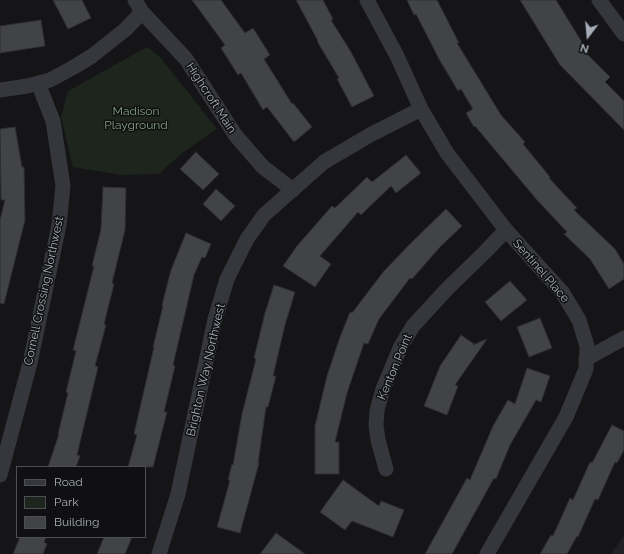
<!DOCTYPE html>
<html>
<head>
<meta charset="utf-8">
<style>
  body { margin:0 }
  #map { position:relative; width:624px; height:554px; overflow:hidden; background:#151517; font-family:Raleway,sans-serif }
  canvas { display:block }
  .legend { position:absolute; left:16px; top:466px; width:130px; height:72px; box-sizing:border-box; background:#101012; border:1px solid #4c4f54; margin:0; padding:5px 7px; list-style:none; font-size:12px; color:#a6adb7 }
  .legend li { display:flex; align-items:center; gap:8px; height:20px }
  .legend b { width:20px; border:1px solid #4c4f54 }
  .north { position:absolute; left:568px; top:16px; width:40px; height:40px; -webkit-text-stroke:3px #101012; paint-order:stroke; rotate:196deg; font-size:11px; font-weight:700; line-height:16px; text-align:center; color:#a6adb7 }
  .north::after { content:''; display:block; margin:auto; width:14px; height:18px; background:#a6adb7; clip-path:polygon(50% 0,100% 100%,50% 72%,0 100%) }
</style>
</head>
<body>
<div id="map">
<canvas width="624" height="554"></canvas>
<ul class="legend">
<li><b style="height:5px;background:#36373c"></b>Road</li>
<li><b style="height:11px;background:#1d251d"></b>Park</li>
<li><b style="height:11px;background:#414347"></b>Building</li>
</ul>
<div class="north">N</div>
</div>
<script>
const ctx = document.querySelector('canvas').getContext('2d');
ctx.lineJoin = 'round';
function fillPath(path, color) { ctx.fillStyle = color; ctx.fill(path, 'evenodd'); }
const poly = rows => new Path2D(rows.map(r => 'M' + r).join(''));
function stroke(path, color, width, dash) { ctx.strokeStyle = color; ctx.lineWidth = width; ctx.lineCap = dash ? 'butt' : 'round'; ctx.setLineDash(dash || []); ctx.stroke(path); }
function drawText(font, color, halo, rows, align = 'center') {
  ctx.font = font + ' Raleway,sans-serif'; ctx.lineWidth = 3; ctx.setLineDash([]); ctx.textBaseline = 'middle'; ctx.strokeStyle = halo; ctx.fillStyle = color; for (const [text, x, y, turn = 0] of rows) {
    ctx.save(); ctx.translate(x, y); ctx.rotate((+turn || 0) * Math.PI / 180); ctx.textAlign = isNaN(turn) ? turn : align; if (halo) ctx.strokeText(text, 0, 0); ctx.fillText(text, 0, 0); ctx.restore();
  }
}
const built = poly([
  [624,535,624,554,610,554,611,554]
]);
const green = poly([
  [147,47,160,57,217,129,182,153,159,174,121,175,73,167,61,117,68,91]
]);
const building = poly([
  [53,0,82,0,91,18,68,29,53,0],
  [192,0,221,0,245,33,253,28,270,55,264,59,292,104,293,103,312,127,294,142,267,107,263,110,241,73,238,75,221,48,225,45,192,0],
  [296,0,323,0,333,19,331,20,351,52,374,96,352,107,337,79,339,78,317,41,318,41,296,0],
  [407,0,437,0,459,43,457,43,501,115,525,142,523,144,550,177,549,178,577,208,574,210,615,249,624,264,624,279,609,289,590,259,564,234,567,232,537,200,475,126,474,127,466,113,473,109,461,89,458,91,439,59,416,14,414,15,407,0],
  [520,0,556,0,583,44,579,46,610,77,605,82,624,101,624,130,560,65,520,0],
  [41,20,45,46,0,53,0,26,41,20],
  [15,127,22,167,24,167,25,220,4,304,0,303,0,220,5,200,1,200,0,129,15,127],
  [196,152,219,174,203,190,180,169,196,152],
  [406,155,421,173,396,193,391,186,361,215,358,212,320,256,331,264,315,287,283,266,297,246,332,206,335,208,367,177,372,182,406,155],
  [103,187,126,188,125,230,112,283,114,284,104,324,106,325,95,366,98,367,77,455,80,456,76,467,48,467,59,434,58,434,68,393,66,392,76,351,73,350,94,266,92,266,101,229,103,187],
  [216,189,235,206,221,221,203,204,216,189],
  [446,209,462,226,440,247,412,279,410,278,379,319,368,344,364,343,347,393,335,442,339,442,339,474,315,474,315,426,327,376,340,337,350,312,352,313,384,271,414,240,446,209],
  [186,233,211,244,205,258,202,257,194,275,173,365,175,366,164,412,167,412,153,467,128,467,137,435,134,434,154,347,153,347,163,306,162,305,171,270,186,233],
  [510,281,527,300,501,321,485,302,510,281],
  [274,285,295,292,285,325,273,376,276,376,268,407,266,407,258,463,259,463,240,533,217,527,230,480,228,480,232,464,233,465,242,414,256,359,254,358,265,313,274,285],
  [540,318,552,348,529,357,517,327,540,318],
  [461,335,474,344,473,345,487,339,455,385,458,386,447,415,424,406,440,366,461,335],
  [527,368,550,376,541,402,536,400,510,445,496,479,494,478,452,554,425,554,467,478,470,480,493,426,508,400,515,404,527,368],
  [612,425,624,431,624,450,617,463,615,462,598,500,595,499,578,537,577,536,567,554,540,554,551,535,553,536,570,498,573,500,590,462,592,463,612,425],
  [343,480,379,506,381,501,404,510,393,537,352,521,345,530,320,512,343,480],
  [276,533,305,554,260,554,276,533],
  [20,537,46,537,44,542,47,544,43,554,13,554,20,537],
  [104,537,132,537,125,554,97,554,104,537]
]);
const street = poly([
  [135,0,142,12,186,59,236,136,263,167,293,190],
  [367,0,397,56,421,109,447,153,506,230,562,292,579,320,587,346,586,369,566,417,487,554],
  [599,0,624,34],
  [0,90,27,86,50,80,74,67,92,56,126,29,142,12],
  [586,359,624,338],
  [386,469,378,440,376,425,377,410,383,389,401,346,413,326,447,289,485,252,506,230],
  [0,475,30,363,59,225,63,186,53,121,38,83],
  [159,554,178,494,215,319,227,279,247,239,264,215,324,162,370,135,421,109]
]);
const streetNames = [
  ["Highcroft Main",211,98,57],
  ["Sentinel Place",541,271,49],
  ["Cornell Crossing Northwest",44,291,-78],
  ["Kenton Point",395,367,-67],
  ["Brighton Way Northwest",206,370,-77]
];
const parkNames = [
  ["Madison",136,111],
  ["Playground",136,125]
];
fillPath(built, '#212124');
fillPath(green, '#1d251d');
fillPath(building, '#414347');
stroke(building, '#2f2f33', 1);
stroke(street, '#36373c', 15);
drawText('12px', '#a6adb7', '#101012', streetNames);
drawText('12px', '#7ea27d', '#101012', parkNames);
</script>
</body>
</html>
